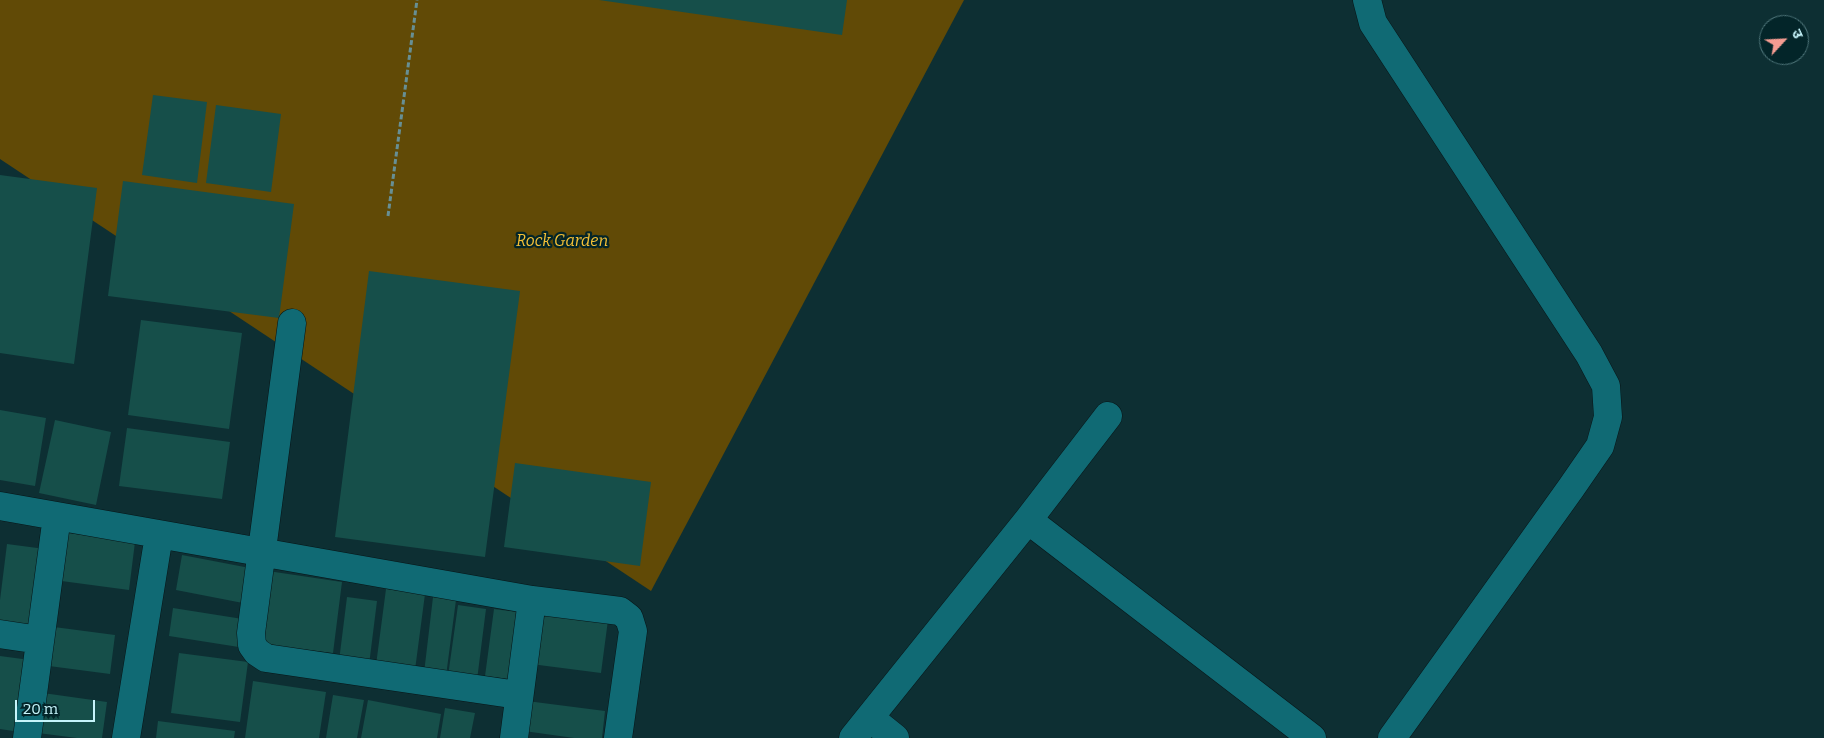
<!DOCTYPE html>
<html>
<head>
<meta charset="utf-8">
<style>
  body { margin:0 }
  #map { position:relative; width:1824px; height:738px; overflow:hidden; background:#0d2f33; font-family:Bitter,"Noto Sans Devanagari",serif }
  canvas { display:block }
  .north { position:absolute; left:1759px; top:15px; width:50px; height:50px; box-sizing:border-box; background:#032529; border:1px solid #51787d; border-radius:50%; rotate:65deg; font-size:14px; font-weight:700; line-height:20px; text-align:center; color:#c6f5fb }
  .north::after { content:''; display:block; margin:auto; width:18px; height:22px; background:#f59c92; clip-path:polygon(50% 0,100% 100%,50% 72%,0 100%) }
  .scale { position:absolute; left:15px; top:700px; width:80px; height:22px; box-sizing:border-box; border:2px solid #c6f5fb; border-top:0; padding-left:6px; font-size:15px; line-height:18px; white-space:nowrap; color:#c6f5fb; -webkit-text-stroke:4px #032529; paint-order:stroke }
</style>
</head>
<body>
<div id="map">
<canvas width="1824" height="738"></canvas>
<div class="north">उ</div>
<div class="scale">20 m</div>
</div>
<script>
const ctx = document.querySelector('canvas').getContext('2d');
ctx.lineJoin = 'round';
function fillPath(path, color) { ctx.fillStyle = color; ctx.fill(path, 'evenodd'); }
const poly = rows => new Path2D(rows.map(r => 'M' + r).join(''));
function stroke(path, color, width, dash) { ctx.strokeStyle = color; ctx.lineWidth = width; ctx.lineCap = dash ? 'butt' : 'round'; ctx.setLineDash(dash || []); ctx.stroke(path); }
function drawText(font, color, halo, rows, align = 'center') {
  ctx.font = font + ' Bitter,serif'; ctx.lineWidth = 4.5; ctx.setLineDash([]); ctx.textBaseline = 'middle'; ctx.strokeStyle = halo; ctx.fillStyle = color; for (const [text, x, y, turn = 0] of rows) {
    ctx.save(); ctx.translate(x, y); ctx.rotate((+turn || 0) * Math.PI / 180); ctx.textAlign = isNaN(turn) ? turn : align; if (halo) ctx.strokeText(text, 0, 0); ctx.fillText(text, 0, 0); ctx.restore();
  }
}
const green = poly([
  [0,0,964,0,651,591,0,159]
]);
const building = poly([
  [599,0,847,0,842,35],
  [153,95,207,102,197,183,142,175],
  [216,105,281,114,271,192,206,183],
  [0,175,97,188,74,364,0,353],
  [123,181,294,204,279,318,108,296],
  [369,271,520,291,485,557,335,537],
  [141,320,242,333,229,429,128,415],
  [0,410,46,418,35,486,0,480],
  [55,420,111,432,96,505,39,493],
  [127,428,230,442,222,499,119,486],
  [515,463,651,482,640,566,504,547],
  [60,532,135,542,129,590,54,580],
  [7,544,45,549,36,625,0,621,0,600],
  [182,555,255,569,248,604,176,590],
  [268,571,342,582,333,653,259,644],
  [386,589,425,594,415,670,376,665],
  [347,597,377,601,369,665,339,661],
  [433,597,456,600,446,676,424,673],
  [458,605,486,609,477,680,448,676],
  [173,608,249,620,245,648,169,636],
  [494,609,525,613,516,680,485,676],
  [538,610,608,620,601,673,531,664],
  [54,627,115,635,110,674,49,666],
  [179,653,248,662,240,722,171,713],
  [0,656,30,660,20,732,0,729],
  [253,681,326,692,319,738,245,738],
  [43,693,107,702,102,738,77,738,38,733],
  [333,695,364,700,357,738,326,738],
  [368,700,441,714,437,738,361,738],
  [527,701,605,711,602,738,574,738,524,731],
  [445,708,475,713,470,738,440,738],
  [158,721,235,731,234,738,156,738]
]);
const path = poly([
  [388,216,417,0]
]);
const minor = poly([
  [1367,0,1373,23,1589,354,1606,386,1608,417,1600,446,1571,488,1392,738],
  [292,323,251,633,252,645,257,652,266,658,518,695],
  [0,506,532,600,620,611,629,618,633,631,618,738],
  [1028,520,1312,738],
  [0,634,40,640],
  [870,718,895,738],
  [27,738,57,516],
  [126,738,159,535],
  [514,738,532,600],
  [853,738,1028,520,1108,416]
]);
const parkNames = [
  ["Rock Garden",562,242]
];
fillPath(green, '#614a06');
fillPath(building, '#164f4a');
stroke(minor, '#071517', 29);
stroke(path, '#678f94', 3, [5, 2.5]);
stroke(minor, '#106a74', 28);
drawText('italic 16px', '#f5c136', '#032529', parkNames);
</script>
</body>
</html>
